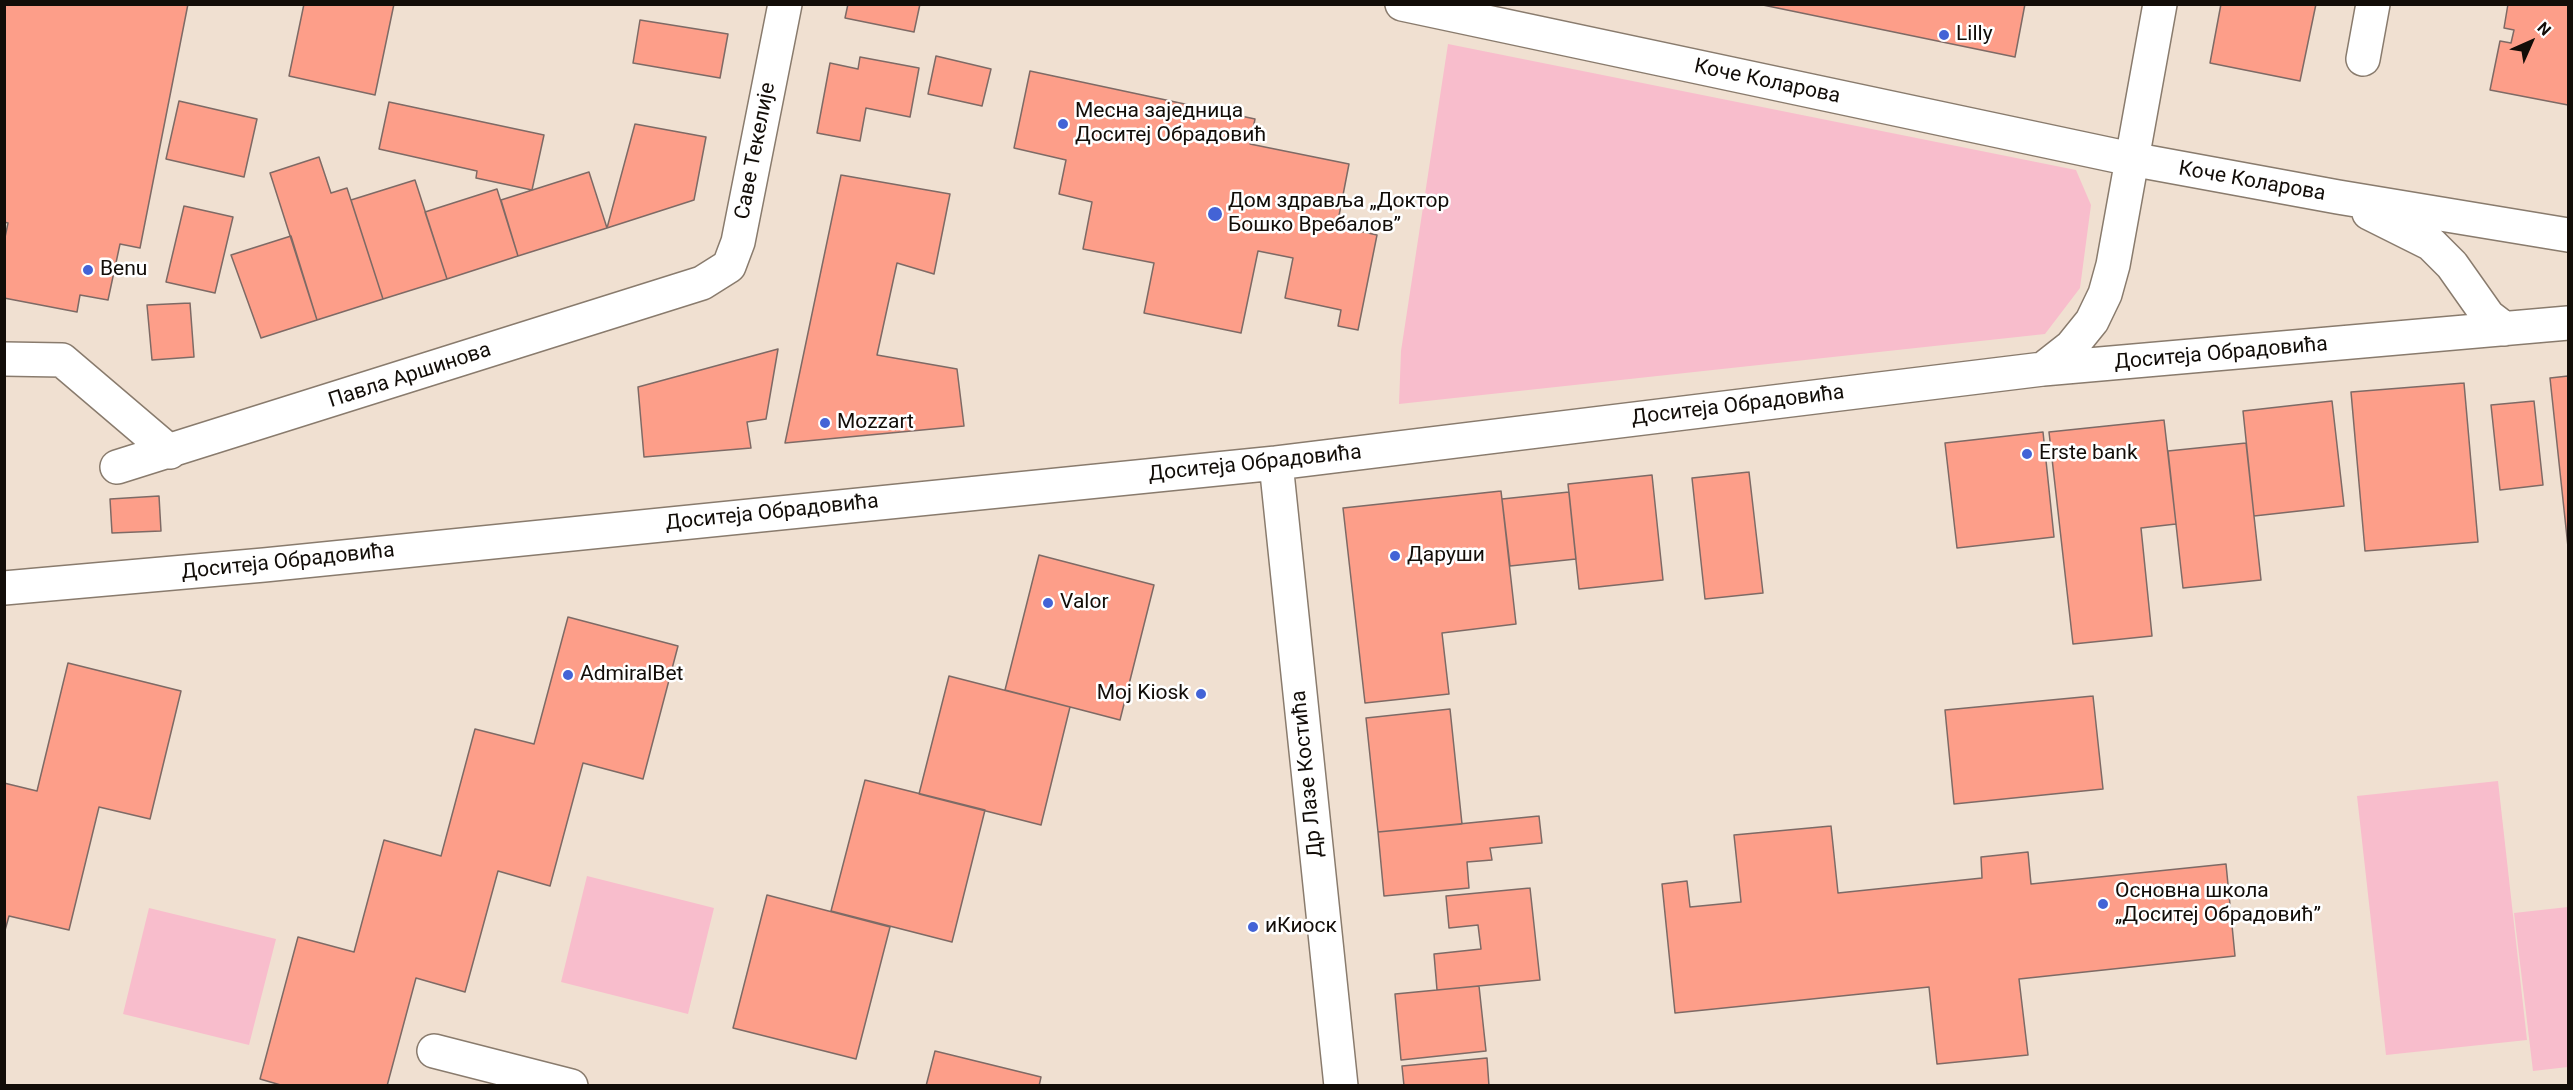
<!DOCTYPE html>
<meta charset="utf-8">
<style>
body{margin:0}
#map{position:relative;width:2573px;height:1090px;overflow:hidden;background:#f0e0d1;font-family:Roboto,sans-serif}
canvas{display:block}
.frame{position:absolute;inset:0;border:6px solid #120d08;pointer-events:none}
.north{position:absolute;left:2501px;top:12px;width:60px;height:60px;-webkit-text-stroke:4px #fff;paint-order:stroke;rotate:45deg;font-size:16px;font-weight:700;line-height:24px;text-align:center;color:#120d08}
.north::after{content:'';display:block;margin:auto;width:21px;height:27px;background:#120d08;clip-path:polygon(50% 0,100% 100%,50% 72%,0 100%)}
</style>
<div id="map">
<canvas width="2573" height="1090"></canvas>
<div class="frame"></div>
<div class="north">N</div>
</div>
<script>
const ctx = document.querySelector('canvas').getContext('2d');
ctx.lineJoin = 'round';
function paint(path, color) {
  ctx.fillStyle = color;
  ctx.fill(path, 'evenodd');
}
function shape(rows) {
  const path = new Path2D();
  for (const r of rows) {
    path.moveTo(r[0], r[1]);
    for (let i = 2; i < r.length; i += 2) path.lineTo(r[i], r[i + 1]);
  }
  return path;
}
function strokePath(path, color, width, dash) {
  ctx.strokeStyle = color;
  ctx.lineWidth = width;
  ctx.lineCap = dash ? 'butt' : 'round';
  ctx.setLineDash(dash || []);
  ctx.stroke(path);
}
function label(font, color, halo, rows, align = 'center') {
  ctx.font = font + ' Roboto,sans-serif';
  ctx.lineWidth = 5;
  ctx.setLineDash([]);
  ctx.textBaseline = 'middle';
  ctx.strokeStyle = halo;
  ctx.fillStyle = color;
  for (const [text, x, y, turn = 0] of rows) {
    ctx.save();
    ctx.translate(x, y);
    ctx.rotate((+turn || 0) * Math.PI / 180);
    ctx.textAlign = isNaN(turn) ? turn : align;
    if (halo) ctx.strokeText(text, 0, 0);
    ctx.fillText(text, 0, 0);
    ctx.restore();
  }
}
const green = shape([
 [1448,44,2076,170,2091,205,2080,288,2045,334,1399,404,1401,351],
 [2498,781,2527,1040,2386,1055,2357,796],
 [587,876,714,908,688,1014,561,982],
 [2568,907,2568,1067,2533,1071,2514,913],
 [149,908,276,939,249,1045,123,1014]
]);
const building = shape([
 [4,4,188,4,140,248,120,244,108,300,80,295,77,312,4,298,4,242,8,223,4,222,4,4],
 [304,4,394,4,375,95,289,76,304,4],
 [848,4,920,4,914,32,845,18,848,4],
 [1758,4,2025,4,2015,57,1758,4],
 [2221,4,2316,4,2300,81,2210,63,2221,4],
 [2508,4,2568,4,2568,105,2490,90,2500,41,2511,43,2514,30,2504,28,2508,4],
 [640,20,728,34,720,78,633,63,640,20],
 [936,56,991,69,982,106,928,94,936,56],
 [860,57,919,68,910,117,866,108,860,141,817,133,830,63,858,69,860,57],
 [1030,71,1255,119,1250,144,1349,164,1337,226,1377,235,1358,330,1338,326,1341,310,1285,298,1293,258,1258,251,1241,333,1144,313,1154,263,1083,249,1092,202,1059,194,1066,160,1014,148,1030,71],
 [179,101,257,119,244,177,166,159,179,101],
 [389,102,544,135,532,190,476,178,477,171,379,149,389,102],
 [635,124,706,137,694,200,607,228,635,124],
 [319,157,331,193,347,188,383,299,317,320,270,173,319,157],
 [589,172,607,228,518,256,501,200,589,172],
 [841,175,950,194,934,274,897,263,877,355,957,369,964,426,785,443,841,175],
 [415,180,447,279,383,299,351,200,415,180],
 [497,189,518,256,447,279,425,212,497,189],
 [184,206,233,217,215,293,166,282,184,206],
 [291,236,317,320,261,338,231,255,291,236],
 [190,303,194,357,152,360,147,305,190,303],
 [778,349,766,419,747,422,751,448,644,457,638,387,778,349],
 [2568,376,2568,547,2550,378,2568,376],
 [2464,383,2478,542,2365,551,2351,392,2464,383],
 [2332,401,2344,506,2254,516,2243,411,2332,401],
 [2534,401,2543,485,2500,490,2491,405,2534,401],
 [2164,420,2176,524,2141,528,2152,636,2073,644,2049,432,2164,420],
 [2043,432,2054,537,1957,548,1945,443,2043,432],
 [2246,443,2261,580,2183,588,2168,451,2246,443],
 [1749,472,1763,593,1705,599,1692,478,1749,472],
 [1652,475,1663,580,1579,589,1568,484,1652,475],
 [1501,491,1516,624,1442,633,1449,694,1365,703,1343,508,1501,491],
 [1569,492,1576,559,1510,566,1502,499,1569,492],
 [159,496,161,531,112,533,110,499,159,496],
 [1039,555,1154,585,1120,720,1005,690,1039,555],
 [568,617,678,646,643,779,583,763,550,886,498,871,465,992,416,978,387,1086,284,1086,260,1079,298,937,354,952,384,840,441,856,475,729,534,744,568,617],
 [68,663,181,691,150,819,99,807,69,930,9,916,4,934,4,783,37,791,68,663],
 [949,676,1070,707,1041,825,919,794,949,676],
 [2093,696,2103,789,1954,804,1945,710,2093,696],
 [1450,709,1462,824,1378,832,1366,718,1450,709],
 [865,780,985,810,952,942,831,911,865,780],
 [1539,816,1542,843,1490,848,1492,860,1467,862,1469,888,1384,896,1378,832,1539,816],
 [1831,826,1838,893,1982,878,1981,857,2028,852,2031,884,2226,864,2235,956,2019,979,2028,1055,1937,1064,1929,987,1675,1013,1662,884,1687,881,1690,907,1741,902,1734,835,1831,826],
 [1530,888,1540,980,1437,990,1434,954,1481,949,1478,925,1449,928,1446,896,1530,888],
 [767,895,890,927,856,1059,733,1028,767,895],
 [1479,986,1486,1051,1401,1060,1395,994,1479,986],
 [935,1051,1041,1077,1039,1086,926,1086,935,1051],
 [1487,1058,1489,1086,1404,1086,1402,1066,1487,1058]
]);
const minor = shape([
 [1402,4,2131,159,2338,197,2568,235],
 [2363,59,2373,4],
 [2369,213,2431,244,2452,265,2488,316,2505,329],
 [4,359,62,360,170,452],
 [2043,369,2071,347,2092,321,2105,294,2113,265,2160,4],
 [1276,463,1341,1086],
 [117,467,702,283,729,266,738,242,785,4],
 [4,588,264,565,1276,463,2043,369,2568,323],
 [434,1051,571,1086]
]);
const markers = [
 [1944,35,6,"#4363d6"],
 [1063,124,6,"#4363d6"],
 [1215,214,8,"#4363d6"],
 [88,270,6,"#4363d6"],
 [825,423,6,"#4363d6"],
 [2027,454,6,"#4363d6"],
 [1395,556,6,"#4363d6"],
 [1048,603,6,"#4363d6"],
 [568,675,6,"#4363d6"],
 [1201,694,6,"#4363d6"],
 [2103,904,6,"#4363d6"],
 [1253,927,6,"#4363d6"]
];
const poiNames = [
 ["Lilly",1956,35],
 ["Месна заједница",1075,112],
 ["Доситеј Обрадовић",1075,136],
 ["Дом здравља „Доктор",1228,202],
 ["Бошко Вребалов”",1228,226],
 ["Benu",100,270],
 ["Mozzart",837,423],
 ["Erste bank",2039,454],
 ["Даруши",1407,556],
 ["Valor",1060,603],
 ["AdmiralBet",580,675],
 ["Moj Kiosk",1189,694,"right"],
 ["Основна школа",2115,892],
 ["„Доситеј Обрадовић”",2115,916],
 ["иКиоск",1265,927]
];
const streetNames = [
 ["Коче Коларова",1767,82,12],
 ["Саве Текелије",756,151,-79],
 ["Коче Коларова",2252,182,10],
 ["Доситеја Обрадовића",2221,354,-5],
 ["Павла Аршинова",410,376,-18],
 ["Доситеја Обрадовића",1738,406,-7],
 ["Доситеја Обрадовића",1255,464,-6],
 ["Доситеја Обрадовића",772,513,-6],
 ["Доситеја Обрадовића",288,562,-6],
 ["Др Лазе Костића",1308,774,-96]
];
paint(green, '#f8bdcc');
paint(building, '#fd9e89');
strokePath(building, '#7e6a65', 1.5);
strokePath(minor, '#897b6d', 36);
strokePath(minor, '#fff', 33);
for (const [x, y, r, color] of markers) {
  const dot = new Path2D();
  dot.arc(x, y, r, 0, 2 * Math.PI);
  ctx.fillStyle = color;
  ctx.fill(dot);
  strokePath(dot, '#fff', 2);
}
label('21px', '#120d08', '#fff', poiNames, 'left');
label('21px', '#120d08', '#fff', streetNames);
</script>
